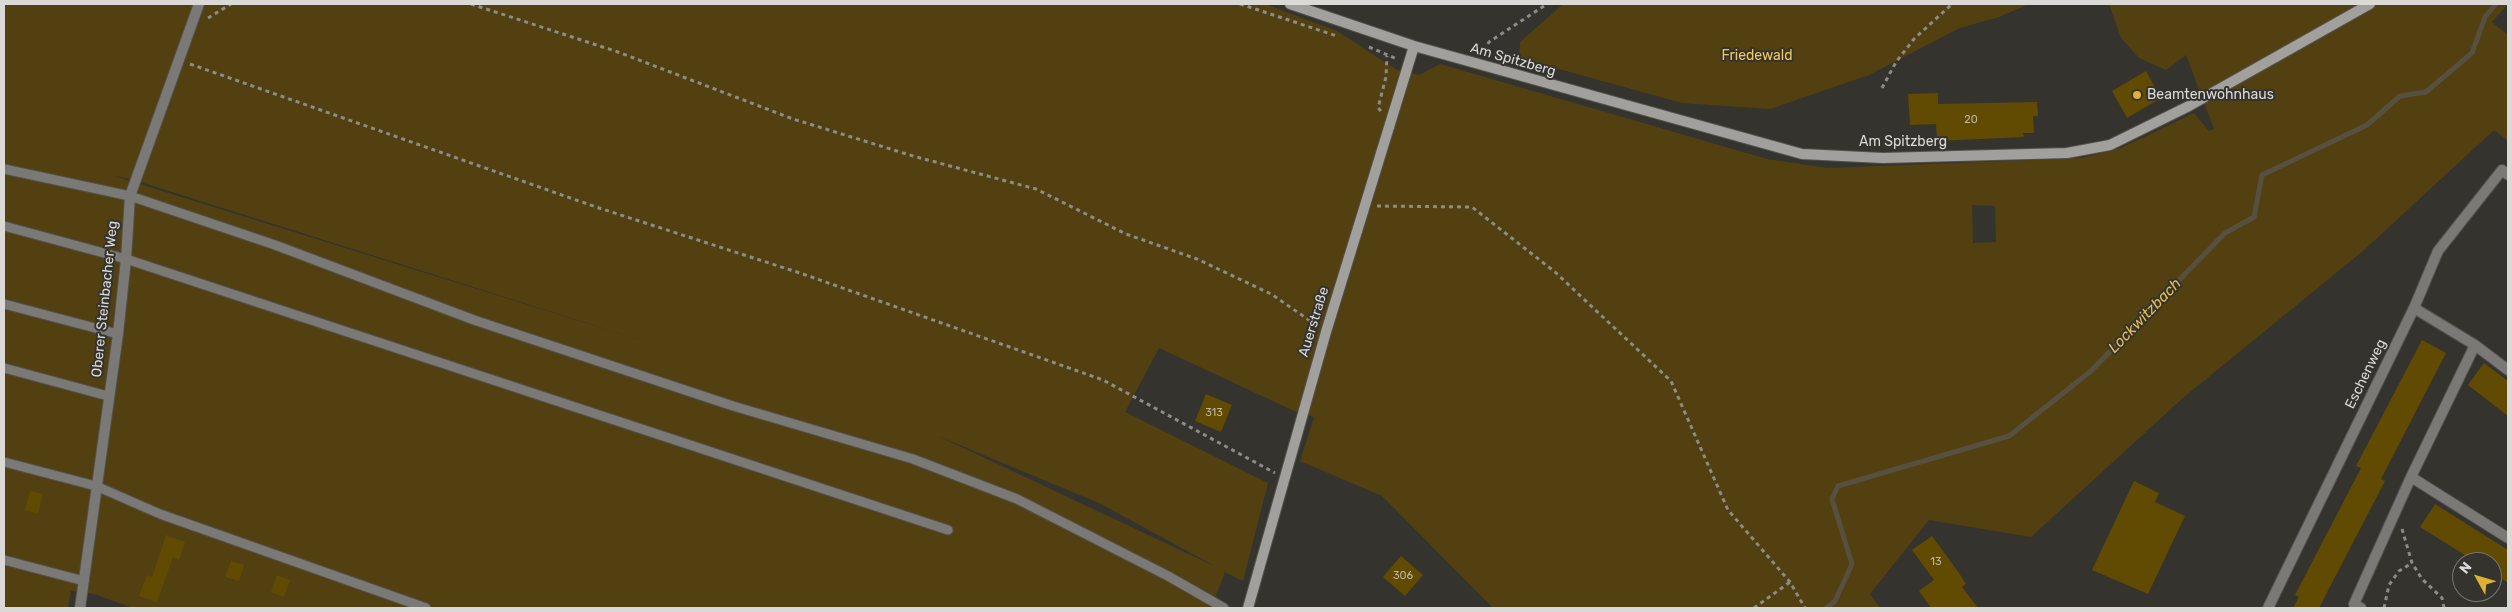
<!DOCTYPE html>
<meta charset="utf-8">
<style>
body{margin:0}
#map{position:relative;width:2512px;height:612px;overflow:hidden;background:#35332e;font-family:Rubik,sans-serif}
canvas{display:block}
.frame{position:absolute;inset:0;border:5px solid #dad9d6;pointer-events:none}
.north{position:absolute;left:2452px;top:552px;width:50px;height:50px;box-sizing:border-box;background:#35332e;border:1px solid #777571;border-radius:50%;rotate:309deg;font-size:14px;font-weight:700;line-height:20px;text-align:center;color:#dad9d6}
.north::after{content:'';display:block;margin:auto;width:18px;height:22px;background:#deb133;clip-path:polygon(50% 0,100% 100%,50% 72%,0 100%)}
</style>
<div id="map">
<canvas width="2512" height="612"></canvas>
<div class="frame"></div>
<div class="north">N</div>
</div>
<script>
const ctx = document.querySelector('canvas').getContext('2d');
ctx.lineJoin = 'round';
function paint(path, color) {
  ctx.fillStyle = color;
  ctx.fill(path, 'evenodd');
}
function shape(rows) {
  const path = new Path2D();
  for (const r of rows) {
    path.moveTo(r[0], r[1]);
    for (let i = 2; i < r.length; i += 2) path.lineTo(r[i], r[i + 1]);
  }
  return path;
}
function strokePath(path, color, width, dash) {
  ctx.strokeStyle = color;
  ctx.lineWidth = width;
  ctx.lineCap = dash ? 'butt' : 'round';
  ctx.setLineDash(dash || []);
  ctx.stroke(path);
}
function label(font, color, halo, rows, align = 'center') {
  ctx.font = font + ' Rubik,sans-serif';
  ctx.lineWidth = 4;
  ctx.setLineDash([]);
  ctx.textBaseline = 'middle';
  ctx.strokeStyle = halo;
  ctx.fillStyle = color;
  for (const [text, x, y, turn = 0] of rows) {
    ctx.save();
    ctx.translate(x, y);
    ctx.rotate((+turn || 0) * Math.PI / 180);
    ctx.textAlign = isNaN(turn) ? turn : align;
    if (halo) ctx.strokeText(text, 0, 0);
    ctx.fillText(text, 0, 0);
    ctx.restore();
  }
}
const green = shape([
 [4,4,1265,4,1337,31,1397,70,1419,75,1440,64,1767,159,1828,168,2082,158,2121,148,2194,113,2209,131,2214,129,2186,55,2166,70,2139,58,2121,38,2109,4,2508,4,2492,22,2508,35,2508,141,2494,130,2363,251,2184,397,2031,537,1929,520,1870,594,1880,608,1493,608,1382,496,1300,461,1314,417,1292,410,1159,348,1125,412,1268,483,1243,581,1225,572,1211,608,133,608,94,594,71,591,68,608,4,608],
 [111,175,134,180,660,346],
 [1972,205,1995,206,1996,242,1973,243],
 [938,436,1099,503,1213,565,1212,565],
 [1563,4,2029,4,1999,17,1960,28,1869,75,1770,109,1682,103,1519,58,1520,42]
]);
const stream = shape([
 [1827,608,1835,601,1852,564,1832,499,1838,486,2009,436,2091,371,2225,233,2254,217,2262,175,2367,125,2400,96,2426,92,2472,53,2485,17,2496,4]
]);
const building = shape([
 [2146,71,2161,98,2127,118,2112,91],
 [1938,93,1938,104,2037,102,2038,116,2033,116,2034,133,2023,133,2024,137,1937,141,1936,124,1910,125,1908,94],
 [2422,340,2446,353,2381,479,2385,481,2319,608,2293,608,2299,597,2295,595,2361,468,2356,466],
 [2484,363,2508,381,2508,416,2468,385],
 [1206,394,1232,405,1221,432,1195,421],
 [2134,481,2159,493,2155,502,2185,516,2148,594,2092,570],
 [30,491,43,494,38,514,25,510],
 [2435,504,2508,550,2508,583,2492,572,2492,562,2476,562,2420,527],
 [166,535,185,542,179,560,173,557,157,602,139,596,147,575,152,577],
 [1932,536,1959,573,1966,584,1962,587,1978,608,1931,608,1919,591,1934,580,1912,550],
 [1401,556,1423,575,1405,596,1383,577],
 [231,561,244,565,239,581,225,577],
 [277,575,290,580,284,597,271,592]
]);
const path = shape([
 [471,4,618,52,793,119,913,156,1036,189,1126,234,1197,259,1271,294,1315,324],
 [1240,4,1337,36],
 [208,18,231,4],
 [1369,47,1397,59],
 [1484,51,1489,42,1547,4],
 [190,64,596,207,803,274,1103,380,1275,473],
 [1882,88,1896,62,1914,39,1952,4],
 [1381,111,1378,108,1386,77,1387,56],
 [1377,206,1472,207,1555,272,1671,381,1728,510,1790,582,1805,608],
 [2402,529,2412,563,2422,579,2442,598,2444,608],
 [1754,608,1790,582],
 [2384,608,2389,585,2399,571,2412,563]
]);
const lane = shape([
 [4,169,130,196,275,245,474,320,733,406,913,459,1017,499,1168,576,1224,608],
 [4,226,126,259,948,530],
 [4,304,118,334],
 [4,368,108,396],
 [4,462,96,486,160,514,426,608],
 [4,560,84,581]
]);
const street = shape([
 [2414,308,2475,345,2508,370],
 [2411,477,2508,538],
 [80,608,118,334,126,259,130,196,199,4],
 [2268,608,2414,308,2438,251,2502,170,2508,175],
 [2361,608,2354,604,2411,477,2475,345]
]);
const secondary = shape([
 [1290,4,1414,46,1802,154,1883,158,2067,153,2110,145,2189,106,2370,4],
 [1248,608,1326,332,1414,46]
]);
const markers = [
 [2137,95,5,"#deb133"]
];
const numberNames = [
 ["20",1971,120],
 ["313",1214,413],
 ["13",1936,562],
 ["306",1403,576]
];
const parkNames = [
 ["Friedewald",1757,56]
];
const streetNames = [
 ["Am Spitzberg",1513,60,16],
 ["Am Spitzberg",1903,142],
 ["Oberer Steinbacher Weg",105,299,-84],
 ["Auerstraße",1314,322,-73],
 ["Eschenweg",2366,374,-64]
];
const poiNames = [
 ["Beamtenwohnhaus",2147,95]
];
const waterNames = [
 ["Lockwitzbach",2145,316,-46]
];
paint(green, '#524011');
strokePath(stream, '#575040', 5);
paint(building, '#614a01');
strokePath(lane, '#53514c', 11);
strokePath(street, '#53514c', 12);
strokePath(secondary, '#53514c', 12);
strokePath(path, '#8d8b88', 3, [4, 4]);
strokePath(lane, '#7a7976', 9);
strokePath(street, '#7a7976', 10);
strokePath(secondary, '#a1a09c', 10);
for (const [x, y, r, color] of markers) {
  const dot = new Path2D();
  dot.arc(x, y, r, 0, 2 * Math.PI);
  ctx.fillStyle = color;
  ctx.fill(dot);
  strokePath(dot, '#35332e', 2);
}
label('11px', '#bcb5a1', null, numberNames);
label('14px', '#f3c859', '#35332e', parkNames);
label('14px', '#dad9d6', '#35332e', streetNames);
label('14px', '#dad9d6', '#35332e', poiNames, 'left');
label('italic 15px', '#e7bd4d', '#35332e', waterNames);
</script>
